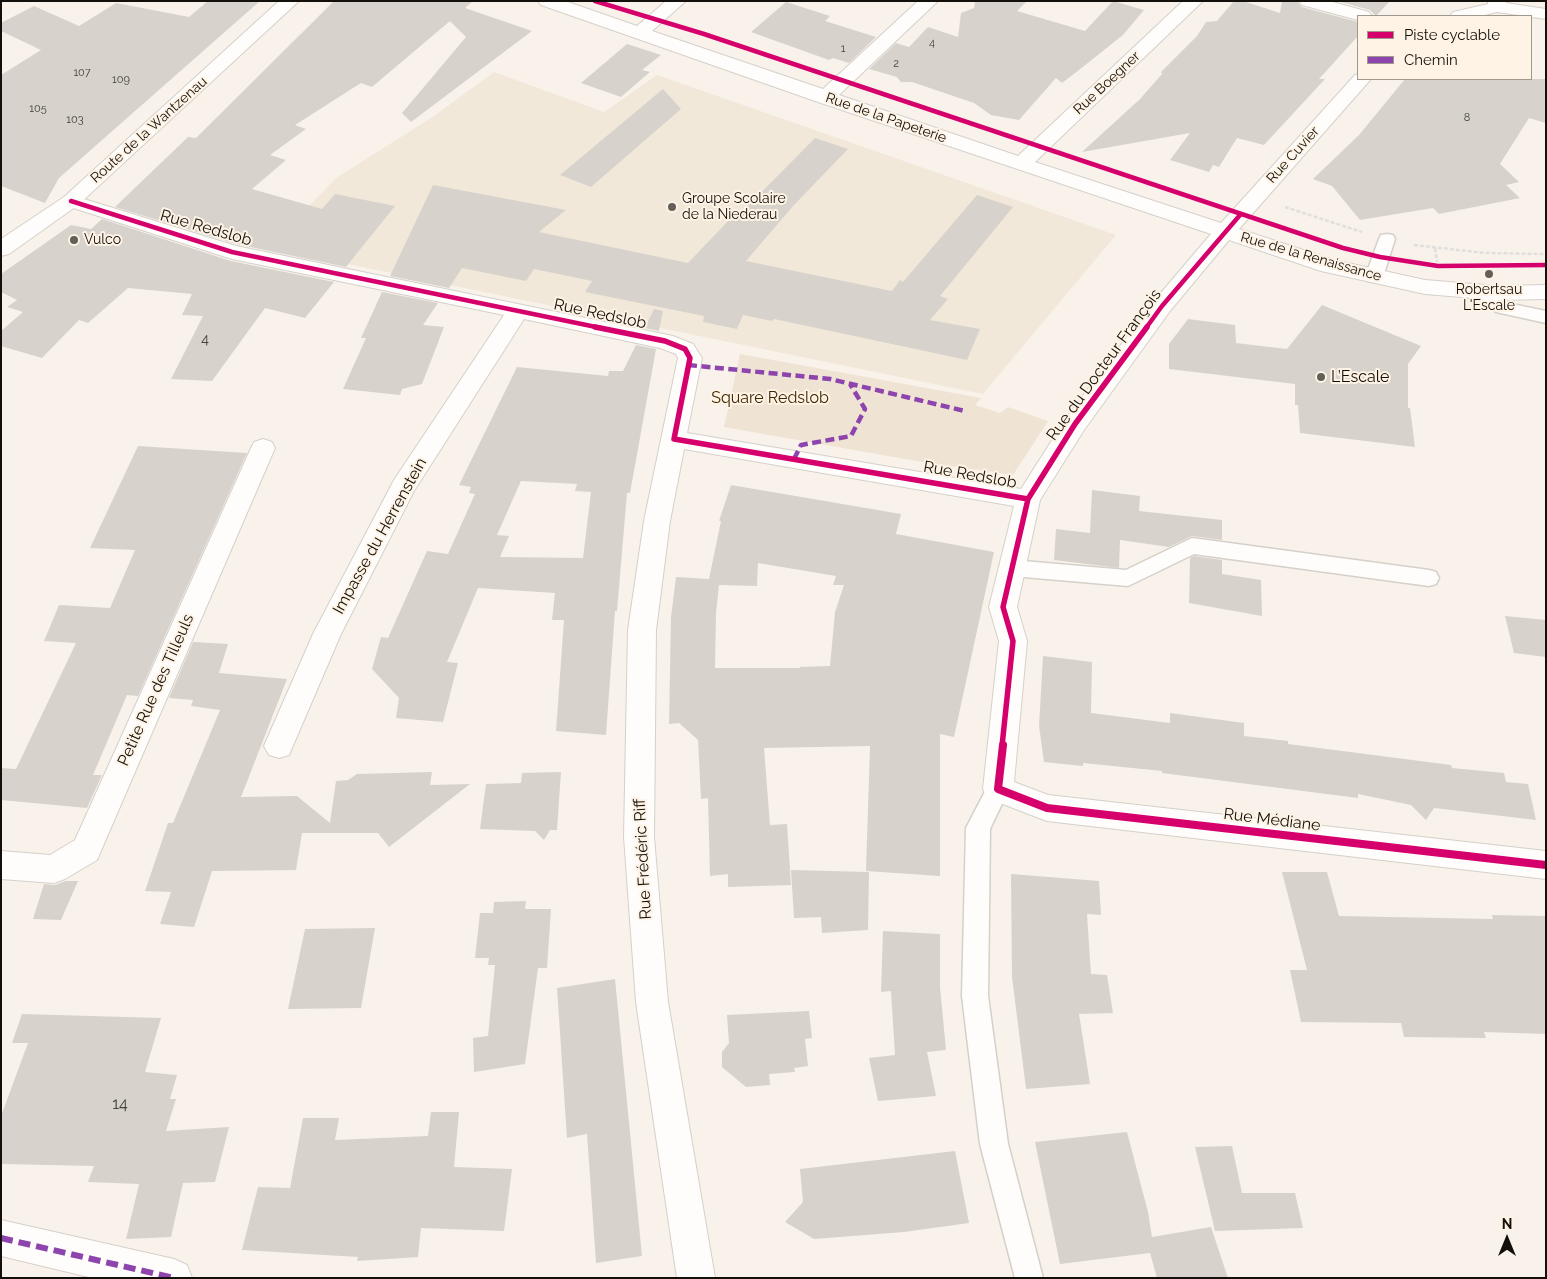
<!DOCTYPE html>
<meta charset="utf-8">
<style>
body{margin:0}
#map{position:relative;width:1547px;height:1279px;overflow:hidden;background:#f8f2ea;font-family:Raleway,sans-serif}
canvas{display:block}
.frame{position:absolute;inset:0;border:2px solid #13100b;pointer-events:none}
.legend{position:absolute;left:1357px;top:15px;width:175px;height:65px;box-sizing:border-box;background:#fef3e4;border:1px solid #a0988d;margin:0;padding:6px 9px;list-style:none;font-size:15px;color:#13100b}
.legend li{display:flex;align-items:center;gap:10px;height:25px}
.legend b{width:25px;border:1px solid #a0988d}
.north{position:absolute;left:1482px;top:1214px;width:50px;height:50px;-webkit-text-stroke:4px #fef3e4;paint-order:stroke;rotate:0deg;font-size:14px;font-weight:700;line-height:20px;text-align:center;color:#13100b}
.north::after{content:'';display:block;margin:auto;width:18px;height:22px;background:#13100b;clip-path:polygon(50% 0,100% 100%,50% 72%,0 100%)}
</style>
<div id="map">
<canvas width="1547" height="1279"></canvas>
<div class="frame"></div>
<ul class="legend">
<li><b style="height:6px;background:#d6006c"></b>Piste cyclable</li>
<li><b style="height:6px;background:#8e44ad"></b>Chemin</li>
</ul>
<div class="north">N</div>
</div>
<script>
const ctx = document.querySelector('canvas').getContext('2d');
ctx.lineJoin = 'round';
function paint(path, color) {
  ctx.fillStyle = color;
  ctx.fill(path, 'evenodd');
}
function shape(rows) {
  const path = new Path2D();
  for (const r of rows) {
    path.moveTo(r[0], r[1]);
    for (let i = 2; i < r.length; i += 2) path.lineTo(r[i], r[i + 1]);
  }
  return path;
}
function strokePath(path, color, width, dash) {
  ctx.strokeStyle = color;
  ctx.lineWidth = width;
  ctx.lineCap = dash ? 'butt' : 'round';
  ctx.setLineDash(dash || []);
  ctx.stroke(path);
}
function label(font, color, halo, rows, align = 'center') {
  ctx.font = font + ' Raleway,sans-serif';
  ctx.lineWidth = 4;
  ctx.setLineDash([]);
  ctx.textBaseline = 'middle';
  ctx.strokeStyle = halo;
  ctx.fillStyle = color;
  for (const [text, x, y, turn = 0] of rows) {
    ctx.save();
    ctx.translate(x, y);
    ctx.rotate((+turn || 0) * Math.PI / 180);
    ctx.textAlign = isNaN(turn) ? turn : align;
    if (halo) ctx.strokeText(text, 0, 0);
    ctx.fillText(text, 0, 0);
    ctx.restore();
  }
}
const built = shape([
 [494,72,604,112,657,75,1116,235,983,394,269,248,336,178,434,116]
]);
const green = shape([
 [740,354,981,398,975,405,1000,413,1008,407,1048,421,1013,475,916,461,724,427]
]);
const building = shape([
 [208,1,260,1,59,178,45,203,1,186,1,75,41,50,1,31,1,23,34,6,79,26,116,3,189,17],
 [334,1,473,1,465,8,532,31,411,122,402,113,466,37,450,21,372,87,361,83,295,125,306,129,270,155,286,160,252,189,322,209,335,194,395,206,346,267,236,244,115,207,188,137,196,138],
 [975,1,1027,1,1017,11,1085,31,1113,1,1144,10,1123,35,1079,70,1062,83,1056,78,1019,120,991,115,974,103,912,82,901,82,897,77,869,69,896,43,909,47,928,27,958,37,961,13,974,8],
 [1234,1,1243,1,1280,13,1282,1,1297,1,1302,7,1358,22,1358,36,1319,79,1325,79,1264,145,1237,138,1219,167,1213,165,1209,172,1170,160,1190,133,1082,152,1140,99,1162,74,1161,72,1197,36,1206,22,1217,21],
 [1337,1,1390,1,1376,16,1370,10],
 [786,2,830,16,825,21,876,37,849,63,833,58,829,60,751,32],
 [627,44,661,55,642,70,650,72,621,97,581,83],
 [1405,79,1546,79,1546,123,1529,118,1500,164,1519,182,1506,185,1520,198,1439,214,1433,208,1360,220,1332,186,1313,179,1359,135],
 [663,89,681,109,591,187,560,175],
 [815,138,848,149,793,206,746,261,892,291,900,280,903,282,977,195,1013,207,940,296,948,299,930,320,980,329,967,360,774,319,772,321,743,315,737,329,703,322,704,316,585,292,592,281,534,269,526,281,462,268,449,288,390,276,433,185,566,210,539,232,688,263,732,217,736,218],
 [102,219,231,261,334,282,305,318,265,308,212,381,171,379,203,316,182,315,192,294,128,288,88,323,79,320,42,358,1,346,1,331,23,312,7,307,17,300,1,292,1,274,71,225,91,229],
 [382,292,438,303,423,325,444,327,422,384,402,389,400,395,343,389,366,338,361,338],
 [1322,305,1421,346,1408,364,1408,408,1410,408,1415,447,1300,433,1298,405,1295,405,1295,384,1169,369,1169,344,1188,319,1235,325,1236,343,1287,349],
 [654,309,663,311,659,331,645,328],
 [636,345,656,349,630,493,627,493,617,611,615,611,606,735,556,731,564,620,552,620,555,593,478,588,447,662,458,663,443,722,396,718,399,698,372,669,381,637,388,638,427,551,448,554,475,494,469,493,471,487,459,485,517,367,608,376,609,371,623,371],
 [521,481,577,484,575,491,591,492,583,558,500,557,509,536,497,535],
 [138,446,247,453,138,696,127,695,93,775,102,775,87,808,1,800,1,768,16,769,76,643,44,641,59,605,110,608,135,550,90,548],
 [731,485,901,514,896,534,994,552,954,737,940,734,940,876,866,871,870,746,764,748,770,825,787,824,791,885,728,887,728,874,710,876,708,798,701,799,698,740,679,723,669,724,671,617,676,577,709,579,721,521,719,521],
 [758,563,836,576,833,585,844,585,835,612,830,666,800,667,800,668,715,668,716,613,719,585,757,586],
 [1092,490,1140,496,1139,511,1222,520,1222,540,1192,536,1169,547,1120,540,1119,568,1054,560,1056,529,1090,533],
 [1194,556,1222,560,1222,574,1261,580,1262,616,1189,603,1190,558],
 [1505,616,1546,620,1546,657,1514,653],
 [193,642,228,644,219,673,287,679,241,797,297,796,330,823,336,781,348,780,357,774,432,772,430,785,470,784,389,847,378,833,302,833,296,870,212,871,194,927,160,924,171,892,145,891,168,823,173,823,220,710,191,706,193,700,169,698],
 [1043,656,1092,662,1091,713,1170,723,1170,713,1244,723,1244,736,1288,741,1288,744,1451,765,1452,768,1504,773,1506,782,1528,784,1536,820,1434,808,1426,820,1411,805,1358,794,1358,798,1162,773,1162,771,1083,763,1083,766,1044,762,1039,726],
 [561,772,557,830,550,830,544,840,535,831,480,829,486,784,521,783,522,773],
 [791,870,869,872,868,930,822,933,821,917,794,918],
 [1282,872,1327,872,1339,916,1493,919,1492,915,1546,916,1546,1034,1484,1032,1486,1038,1404,1037,1401,1023,1301,1022,1290,970,1307,970],
 [1011,874,1099,881,1101,915,1087,914,1091,974,1107,975,1113,1013,1079,1014,1090,1084,1026,1089,1012,977],
 [66,881,78,881,61,920,33,919,44,884,55,885],
 [526,901,525,909,551,909,547,968,538,968,525,1064,474,1072,473,1038,488,1036,495,965,488,965,489,958,475,958,480,913,493,913,494,902],
 [375,928,361,1008,288,1009,305,929],
 [883,931,940,934,940,987,946,1050,927,1052,936,1096,878,1101,869,1058,895,1055,891,991,881,992],
 [615,979,642,1256,596,1263,587,1134,567,1138,557,988],
 [809,1011,812,1038,805,1039,808,1066,794,1068,795,1072,769,1074,770,1085,746,1087,722,1067,722,1052,729,1043,727,1015],
 [22,1014,161,1018,145,1072,177,1075,170,1099,176,1099,166,1131,229,1127,215,1182,183,1183,171,1237,126,1239,139,1184,88,1182,94,1166,1,1164,1,1116,28,1043,12,1043],
 [431,1112,459,1112,454,1167,512,1169,504,1231,421,1228,418,1257,357,1261,358,1257,242,1250,258,1187,290,1188,303,1118,339,1118,335,1140,428,1136],
 [1127,1132,1148,1212,1152,1237,1211,1227,1228,1278,1157,1278,1150,1253,1060,1264,1035,1142],
 [1232,1146,1242,1193,1295,1193,1303,1228,1215,1231,1195,1147],
 [955,1151,969,1223,904,1232,814,1239,785,1222,803,1202,800,1169]
]);
const path = shape([
 [1285,207,1362,232],
 [1414,245,1485,253,1546,254],
 [1435,248,1437,262]
]);
const service = shape([
 [1387,234,1393,235,1395,239,1383,277,1380,281,1374,282,1368,281,1365,277,1379,239,1381,235,1387,234],
 [1470,285,1507,303,1546,311,1546,323,1496,312,1464,295,1461,291,1464,287,1470,285],
 [1192,538,1429,570,1436,572,1439,578,1436,584,1429,586,1194,554,1128,586,1012,576,1005,574,1002,568,1005,562,1012,560,1126,570,1192,538],
 [998,779,1006,782,1009,789,990,829,988,996,1008,1144,1043,1278,1015,1278,980,1144,962,996,966,828,990,782,998,779]
]);
const minor = shape([
 [538,1,565,1,637,26,666,1,686,1,652,31,823,89,918,1,938,1,839,95,1018,156,1183,1,1203,1,1035,162,1221,223,1355,75,1358,74,1358,79,1371,79,1239,229,1334,260,1425,280,1498,286,1546,285,1546,299,1498,300,1425,294,1321,271,1229,240,1170,311,1084,430,1040,500,1017,607,1027,641,1014,782,1048,795,1546,851,1546,879,1047,821,987,798,983,789,999,641,989,607,1014,506,684,449,670,521,656,630,654,837,668,1002,715,1278,677,1278,636,1002,624,837,628,630,644,521,678,358,676,354,660,348,524,319,414,491,341,634,289,755,279,758,269,755,264,746,313,634,394,480,504,315,232,259,64,205,61,201,64,197,71,195,236,246,673,336,693,344,702,358,687,433,1021,489,1066,418,1154,301,1211,234,818,102,541,5,538,1],
 [1299,1,1329,1,1369,12,1372,16,1358,16,1358,20,1302,5,1299,1],
 [1488,1,1506,1,1506,3,1546,9,1546,19,1497,12,1481,16,1450,16,1453,12,1488,4,1488,1],
 [263,439,272,442,275,448,97,860,65,879,54,883,1,879,1,851,50,855,75,840,251,448,254,442,263,439],
 [1,1220,174,1259,187,1265,192,1278,93,1278,1,1256,1,1220]
]);
const secondary = shape([
 [279,1,299,1,78,205,9,254,1,256,1,239,64,197,279,1]
]);
const quietFar1 = shape([
 [688,365,830,379,965,411],
 [794,459,801,445,851,436,865,409,850,384]
]);
const quiet = shape([
 [1,1238,174,1278]
]);
const cyclewayFar2 = shape([
 [595,1,704,34,1343,248,1380,257,1438,266,1546,265],
 [71,201,232,252,601,328],
 [1146,328,1162,306,1240,215]
]);
const cyclewayFar1 = shape([
 [595,327,665,341,685,349,690,358,674,439,1028,499],
 [1002,746,1013,641,1003,607,1028,499,1075,424,1147,327]
]);
const cycleway = shape([
 [1003,745,998,789,1047,808,1546,865]
]);
const markers = [
 [672,207,5,"#635f59"],
 [74,240,5,"#635f59"],
 [1489,274,5,"#635f59"],
 [1321,377,5,"#635f59"]
];
const farNumbernames = [
 ["4",932,43],
 ["1",843,49],
 ["2",896,64],
 ["107",82,73],
 ["109",121,80],
 ["105",38,109],
 ["8",1467,118],
 ["103",75,120]
];
const farStreetnames = [
 ["Rue Boegner",1107,83,-43],
 ["Rue de la Papeterie",886,118,19],
 ["Route de la Wantzenau",149,130,-42],
 ["Rue Cuvier",1293,155,-48],
 ["Rue de la Renaissance",1311,257,16]
];
const farPoinames = [
 ["Groupe Scolaire",682,199],
 ["de la Niederau",682,215],
 ["Vulco",84,240],
 ["Robertsau",1489,290,"center"],
 ["L'Escale",1489,306,"center"]
];
const numberNames = [
 ["4",205,340]
];
const streetNames = [
 ["Rue Redslob",206,228,16],
 ["Rue Redslob",600,314,12],
 ["Rue du Docteur François",1104,365,-54],
 ["Rue Redslob",970,475,10],
 ["Impasse du Herrenstein",380,536,-61],
 ["Petite Rue des Tilleuls",156,690,-66],
 ["Rue Médiane",1272,820,7],
 ["Rue Frédéric Riff",643,859,-93]
];
const poiNames = [
 ["L’Escale",1331,377]
];
const parkNames = [
 ["Square Redslob",770,398]
];
const nearNumbernames = [
 ["14",120,1104]
];
paint(built, '#f2e8d9');
paint(green, '#efe4d4');
paint(building, '#d7d3cc');
strokePath(service, '#d5d0c9', 3);
strokePath(minor, '#d5d0c9', 2);
strokePath(secondary, '#d5d0c9', 2);
strokePath(path, '#e1dfdd', 2.5, [4, 2]);
paint(service, '#fefdfc');
paint(minor, '#fefdfc');
paint(secondary, '#fefdfc');
strokePath(quietFar1, '#8e44ad', 4.5, [9, 4.5]);
strokePath(quiet, '#8e44ad', 6, [12, 6]);
strokePath(cyclewayFar2, '#d6006c', 4.5);
strokePath(cyclewayFar1, '#d6006c', 5.5);
strokePath(cycleway, '#d6006c', 8);
for (const [x, y, r, color] of markers) {
  const dot = new Path2D();
  dot.arc(x, y, r, 0, 2 * Math.PI);
  ctx.fillStyle = color;
  ctx.fill(dot);
  strokePath(dot, '#fef3e4', 2);
}
label('11px', '#44413b', null, farNumbernames);
label('14px', '#13100b', '#fef3e4', farStreetnames);
label('14px', '#13100b', '#fef3e4', farPoinames, 'left');
label('14px', '#44413b', null, numberNames);
label('16px', '#13100b', '#fef3e4', streetNames);
label('16px', '#13100b', '#fef3e4', poiNames, 'left');
label('16px', '#3d2703', '#fef3e4', parkNames);
label('16px', '#44413b', null, nearNumbernames);
</script>
